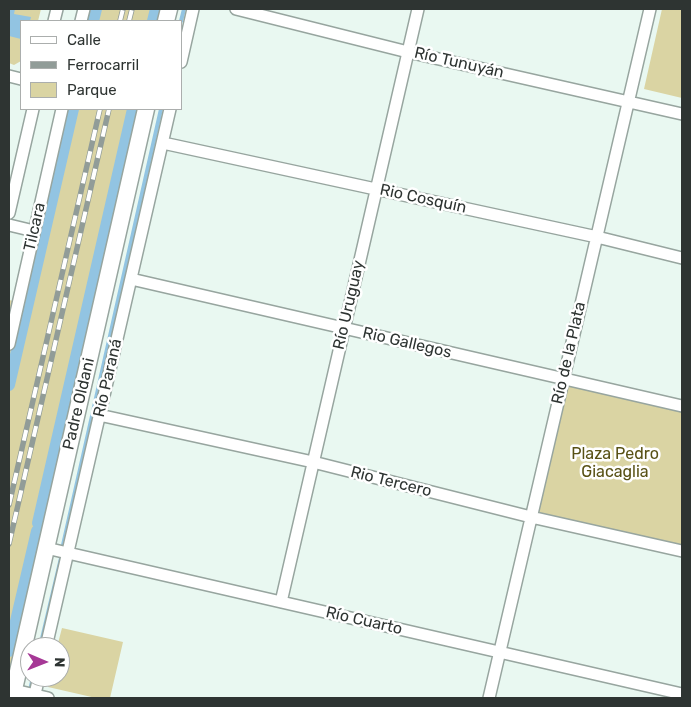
<!DOCTYPE html>
<meta charset="utf-8">
<style>
body{margin:0}
#map{position:relative;width:691px;height:707px;overflow:hidden;background:#e9f8f1;font-family:Rubik,sans-serif}
canvas{display:block}
.frame{position:absolute;inset:0;border:10px solid #2e3432;pointer-events:none}
.legend{position:absolute;left:20px;top:20px;width:162px;height:90px;box-sizing:border-box;background:#fff;border:1px solid #abaead;margin:0;padding:6px 9px;list-style:none;font-size:15px;color:#2e3432}
.legend li{display:flex;align-items:center;gap:10px;height:25px}
.legend b{width:25px;border:1px solid #abaead}
.north{position:absolute;left:20px;top:637px;width:50px;height:50px;box-sizing:border-box;background:#fff;border:1px solid #abaead;border-radius:50%;rotate:91deg;font-size:14px;font-weight:700;line-height:20px;text-align:center;color:#2e3432}
.north::after{content:'';display:block;margin:auto;width:18px;height:22px;background:#a63896;clip-path:polygon(50% 0,100% 100%,50% 72%,0 100%)}
</style>
<div id="map">
<canvas width="691" height="707"></canvas>
<div class="frame"></div>
<ul class="legend">
<li><b style="height:6px;background:#fff"></b>Calle</li>
<li><b style="height:6px;background:#919c98"></b>Ferrocarril</li>
<li><b style="height:14px;background:#dad4a3"></b>Parque</li>
</ul>
<div class="north">N</div>
</div>
<script>
const ctx = document.querySelector('canvas').getContext('2d');
ctx.lineJoin = 'round';
function paint(path, color) {
  ctx.fillStyle = color;
  ctx.fill(path, 'evenodd');
}
function shape(rows) {
  const path = new Path2D();
  for (const r of rows) {
    path.moveTo(r[0], r[1]);
    for (let i = 2; i < r.length; i += 2) path.lineTo(r[i], r[i + 1]);
  }
  return path;
}
function strokePath(path, color, width, dash) {
  ctx.strokeStyle = color;
  ctx.lineWidth = width;
  ctx.lineCap = dash ? 'butt' : 'round';
  ctx.setLineDash(dash || []);
  ctx.stroke(path);
}
function label(font, color, halo, rows, align = 'center') {
  ctx.font = font + ' Rubik,sans-serif';
  ctx.lineWidth = 5;
  ctx.setLineDash([]);
  ctx.textBaseline = 'middle';
  ctx.strokeStyle = halo;
  ctx.fillStyle = color;
  for (const [text, x, y, turn = 0] of rows) {
    ctx.save();
    ctx.translate(x, y);
    ctx.rotate((+turn || 0) * Math.PI / 180);
    ctx.textAlign = isNaN(turn) ? turn : align;
    if (halo) ctx.strokeText(text, 0, 0);
    ctx.fillText(text, 0, 0);
    ctx.restore();
  }
}
const green = shape([
 [9,9,41,9,38,21,21,21,21,61,14,65,9,63],
 [84,9,169,9,166,21,81,21],
 [662,9,682,9,682,98,644,89],
 [62,109,146,109,9,698,9,300,18,302],
 [568,385,682,411,682,548,541,515,537,510,564,388],
 [62,628,123,642,110,698,96,698,48,687,50,677,60,677,60,647,57,647]
]);
const water = shape([
 [9,9,15,9,14,14,31,17,30,21,21,21,21,39,9,36]
]);
const stream = shape([
 [181,21,184,9],
 [63,545,161,109],
 [40,647,61,558],
 [31,686,33,677]
]);
const canal = shape([
 [93,21,96,9],
 [153,21,156,9],
 [9,385,73,109],
 [38,523,133,109],
 [9,651,37,531]
]);
const street = shape([
 [236,9,408,52,682,114],
 [54,21,57,9],
 [81,21,84,9],
 [181,62,193,9],
 [9,76,21,79],
 [163,143,597,237,682,258],
 [9,213,33,109],
 [9,225,34,231],
 [131,279,682,406],
 [9,344,62,109],
 [99,415,313,462,531,517,682,551],
 [46,548,682,694],
 [281,602,418,9],
 [46,647,170,109],
 [14,690,48,698],
 [34,698,39,677],
 [489,698,650,9]
]);
const secondary = shape([
 [166,21,169,9],
 [12,698,146,109]
]);
const rail = shape([
 [120,21,123,9],
 [129,21,132,9],
 [9,505,100,109],
 [9,544,109,109]
]);
const streetNames = [
 ["Río Tunuyán",459,63,13],
 ["Rio Cosquín",423,199,12],
 ["Tilcara",35,227,-77],
 ["Río Uruguay",349,305,-77],
 ["Rio Gallegos",407,343,13],
 ["Río de la Plata",569,353,-77],
 ["Río Paraná",108,378,-77],
 ["Padre Oldani",79,404,-77],
 ["Rio Tercero",391,482,14],
 ["Río Cuarto",364,621,13]
];
const parkNames = [
 ["Plaza Pedro",615,454],
 ["Giacaglia",615,472]
];
paint(green, '#dad4a3');
paint(water, '#92c4e2');
strokePath(stream, '#92c4e2', 4);
strokePath(canal, '#92c4e2', 12);
strokePath(street, '#97a59f', 14);
strokePath(secondary, '#97a59f', 19);
strokePath(street, '#fff', 11);
strokePath(secondary, '#fff', 16);
strokePath(rail, '#919c98', 5.5);
strokePath(rail, '#fff', 4, [11]);
label('16px', '#2e3432', '#fff', streetNames);
label('16px', '#585115', '#fff', parkNames);
</script>
